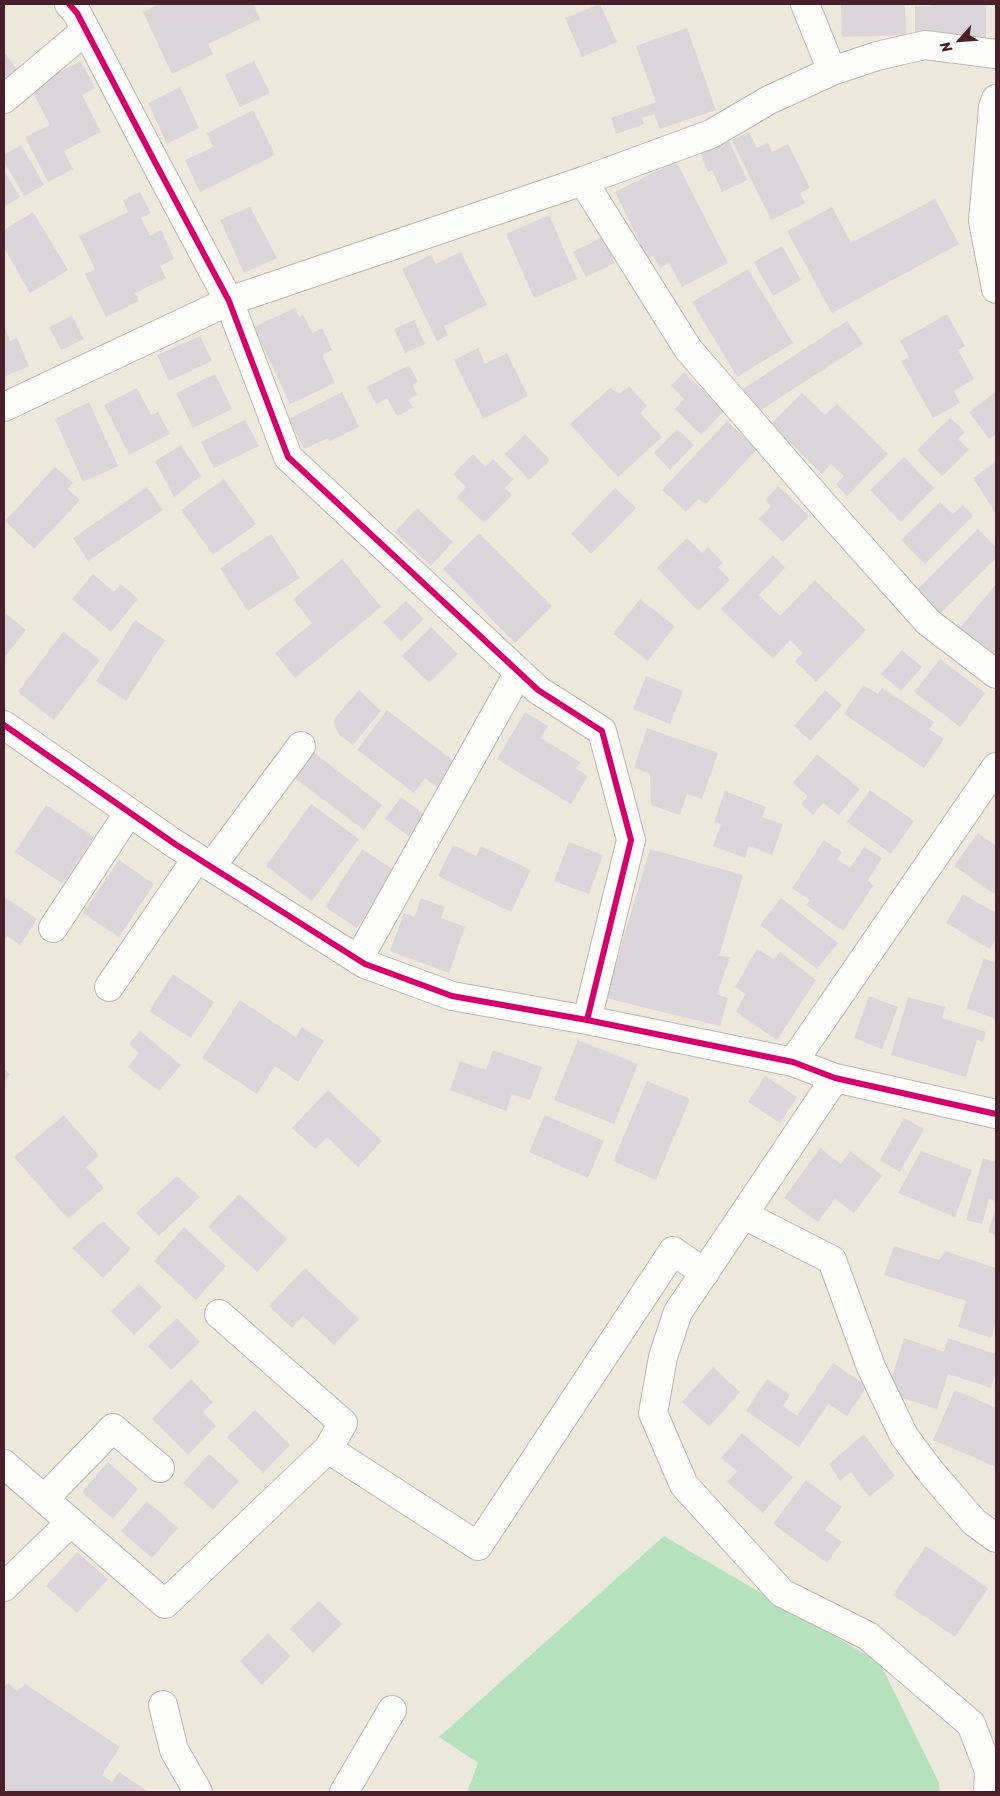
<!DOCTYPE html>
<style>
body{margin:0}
#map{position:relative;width:1000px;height:1796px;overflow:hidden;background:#ede8dc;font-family:Sriracha,sans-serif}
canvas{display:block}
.frame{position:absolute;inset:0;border:5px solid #4a1f2b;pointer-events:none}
.north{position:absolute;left:935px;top:15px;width:50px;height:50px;-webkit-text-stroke:4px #fdfcf7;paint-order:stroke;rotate:244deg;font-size:14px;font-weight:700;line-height:20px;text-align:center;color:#4a1f2b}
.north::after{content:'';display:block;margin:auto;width:18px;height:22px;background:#4a1f2b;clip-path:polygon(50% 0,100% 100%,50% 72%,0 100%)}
</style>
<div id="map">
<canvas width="1000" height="1796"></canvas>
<div class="frame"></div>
<div class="north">N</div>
</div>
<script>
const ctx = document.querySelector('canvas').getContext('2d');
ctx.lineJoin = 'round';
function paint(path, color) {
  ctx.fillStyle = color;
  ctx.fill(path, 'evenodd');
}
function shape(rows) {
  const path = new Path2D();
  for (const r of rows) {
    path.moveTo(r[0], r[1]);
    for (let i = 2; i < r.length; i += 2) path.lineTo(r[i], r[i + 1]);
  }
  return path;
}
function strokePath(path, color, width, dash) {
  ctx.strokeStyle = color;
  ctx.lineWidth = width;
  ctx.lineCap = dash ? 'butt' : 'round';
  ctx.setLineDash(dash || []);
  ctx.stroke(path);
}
const green = shape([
 [664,1536,880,1663,939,1783,940,1792,467,1792,478,1763,439,1737]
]);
const building = shape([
 [159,4,253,4,260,19,208,44,213,54,172,74,143,12],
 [600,4,617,42,582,57,565,18],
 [841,4,905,4,906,35,842,37],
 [931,4,986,4,986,38,915,37,915,6,931,6],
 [687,28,716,110,660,129,654,114,642,118,644,124,616,134,611,118,656,102,636,46],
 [4,52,18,71,4,81],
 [81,61,95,88,82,95,101,132,64,151,73,169,48,182,25,137,50,125,30,87],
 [254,61,270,93,240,107,225,75],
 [180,87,199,128,167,144,148,103],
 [253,110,275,155,200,192,185,160,213,147,207,133],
 [749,132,757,148,768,143,772,152,788,144,810,188,800,193,805,203,771,220,732,140],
 [728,139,747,180,722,192,712,170,708,172,700,152],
 [21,145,44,185,24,196,4,161,4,155],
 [676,161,728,263,682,287,669,263,660,268,653,256,648,259,615,192],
 [4,170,20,197,4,207],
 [140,192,151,213,141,218,150,236,161,230,174,259,160,266,166,278,135,293,139,301,106,317,85,274,95,269,79,236,128,212,123,200],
 [935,199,959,244,832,313,787,231,832,207,851,243],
 [250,207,277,258,244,273,220,220],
 [33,212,68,270,30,293,4,248,4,230],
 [549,215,577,279,534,298,506,234],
 [603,237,615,263,586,277,573,252],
 [782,246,801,280,773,296,754,262],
 [461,252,487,305,444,326,448,335,437,341,402,269,431,255,436,264],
 [748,269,793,343,737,377,692,302],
 [295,308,299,317,303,315,312,333,322,328,332,350,322,355,335,383,290,404,254,327],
 [947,314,965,346,958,350,974,379,954,391,960,403,933,418,901,361,909,357,900,341],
 [72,316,84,339,61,350,49,327],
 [414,320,425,344,405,353,394,329],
 [847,321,863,344,758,412,743,389],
 [4,325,10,341,17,338,29,366,4,377],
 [200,336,212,361,169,381,157,355],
 [478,348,485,364,507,353,528,396,483,419,454,360],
 [409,365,418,382,413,385,417,395,408,400,413,408,397,416,387,398,376,404,367,387],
 [684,372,724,411,701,435,675,409,684,399,671,386],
 [215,374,232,409,193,428,176,393],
 [629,386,647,406,640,413,662,437,618,477,570,424,610,388,620,394],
 [137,388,151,415,158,412,170,434,129,455,104,405],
 [342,392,359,427,330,441,328,438,304,449,289,419],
 [996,392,996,434,989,439,969,412],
 [802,393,825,415,837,404,888,454,847,496,836,484,844,476,831,464,822,474,771,424],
 [89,402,118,466,83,482,55,419],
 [950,418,965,432,958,439,969,450,942,476,917,450],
 [245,420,259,446,214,468,201,442],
 [727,421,757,449,706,504,698,499,686,512,662,490],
 [677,429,694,445,670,470,654,453],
 [525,434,550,460,529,480,505,454],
 [181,445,201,476,174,497,155,461],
 [473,454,486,467,493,459,513,479,505,488,512,495,484,523,457,497,466,487,453,474],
 [904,457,934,488,901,522,870,490],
 [996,462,996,514,973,478],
 [55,467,73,483,68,489,80,500,34,549,5,521],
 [224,479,256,524,213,555,181,510],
 [778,486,809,516,783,542,759,519,771,506,765,500],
 [147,487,163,510,88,561,73,538],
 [615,488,636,508,591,554,571,534],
 [940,502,953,514,963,505,973,516,925,564,901,540],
 [417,508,453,542,431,566,395,532],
 [978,529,996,547,996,558,939,615,915,592],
 [479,533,552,606,515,643,443,569],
 [271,534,300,578,248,611,220,568],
 [687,538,702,553,708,547,723,563,718,567,730,580,698,611,657,568],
 [773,555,785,568,759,595,780,616,815,580,866,630,816,682,795,661,803,653,790,640,773,659,721,609],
 [342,559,381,607,295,678,275,653,312,623,293,599],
 [93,574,114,592,121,584,138,599,111,632,72,599],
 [995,585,996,586,996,657,960,628],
 [640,599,675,626,648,661,613,634],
 [406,601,424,619,401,641,383,622],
 [4,612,26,630,4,658],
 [135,620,165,640,126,701,96,681],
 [431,627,458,654,429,683,402,656],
 [63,632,100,660,54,720,18,692],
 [902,650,922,667,901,691,881,674],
 [940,659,985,693,960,727,914,692],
 [646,676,683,691,670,724,633,709],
 [863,685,878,694,882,688,934,722,929,729,944,739,924,768,844,714],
 [359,690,381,711,353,745,339,735,335,726,334,719],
 [825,690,842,705,810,741,794,726],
 [387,710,456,763,437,787,425,778,414,793,357,750],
 [525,712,548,726,541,738,581,763,575,768,588,776,571,804,497,759],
 [647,728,718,753,702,799,687,794,680,815,651,805,650,774,634,768],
 [312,751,382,805,364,830,292,776],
 [817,754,860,789,839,815,823,803,813,815,801,804,808,796,793,783],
 [870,790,914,821,891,854,847,822],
 [725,791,766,807,762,817,783,824,772,855,749,846,745,858,713,846,721,824,714,822],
 [401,797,428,817,413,839,385,819],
 [311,804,359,839,312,901,266,866],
 [46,805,94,837,63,884,15,852],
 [978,833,996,846,996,891,994,894,954,866],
 [824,840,842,852,837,859,850,868,864,847,882,858,868,880,873,886,843,931,806,905,810,900,792,888],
 [569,842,603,855,589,894,554,881],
 [453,845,476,856,481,846,531,870,511,912,438,876],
 [362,849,394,870,357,928,325,907],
 [650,849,743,875,719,956,730,957,717,994,728,998,720,1026,606,998],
 [119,860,154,884,119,937,83,913],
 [963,894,996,913,996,938,990,949,946,923],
 [4,897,37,919,20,945,7,936,4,941],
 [421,898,445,907,441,918,465,927,449,973,390,951,404,913,415,917],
 [781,898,838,943,817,969,760,925],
 [757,949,774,959,780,952,816,980,777,1040,736,1012,745,994,735,987],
 [984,958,996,963,995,1019,966,1008],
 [173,974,214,1002,191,1038,149,1011],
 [869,996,898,1007,882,1049,854,1038],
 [908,997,945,1007,942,1018,986,1032,983,1042,977,1040,966,1077,891,1055],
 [240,1000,296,1037,302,1027,324,1041,298,1082,275,1066,257,1094,202,1058],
 [140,1031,181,1065,159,1091,128,1067,139,1053,129,1044],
 [578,1040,638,1064,614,1124,554,1100],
 [493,1050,542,1067,530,1100,512,1094,506,1111,450,1090,460,1061,486,1070],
 [4,1069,10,1074,4,1082],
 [765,1076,797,1097,780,1123,748,1102],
 [647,1081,690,1099,656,1180,613,1161],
 [328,1090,382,1141,358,1167,327,1137,315,1149,292,1128],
 [64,1115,99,1156,86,1167,104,1188,68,1219,14,1157],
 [545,1115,604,1141,588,1178,529,1152],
 [904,1118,924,1129,900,1172,880,1160],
 [820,1148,841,1164,850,1151,882,1175,854,1213,835,1199,818,1222,784,1198],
 [921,1151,972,1170,955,1217,898,1193],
 [983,1158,996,1162,996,1201,989,1199,982,1224,966,1220],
 [177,1176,200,1197,159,1236,136,1213],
 [239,1194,287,1239,257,1272,208,1227],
 [996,1206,996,1235,988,1233],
 [103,1221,131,1249,103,1278,72,1248],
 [184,1227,226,1266,196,1300,154,1261],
 [894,1246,939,1260,945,1251,996,1268,996,1322,991,1338,958,1327,966,1301,884,1275],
 [305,1268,359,1319,334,1345,303,1316,292,1328,269,1306],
 [139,1284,162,1307,134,1335,111,1311],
 [177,1318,200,1342,171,1370,148,1346],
 [904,1338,944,1352,948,1338,996,1354,996,1373,991,1388,948,1374,937,1409,887,1393],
 [833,1363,867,1386,847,1416,828,1404,799,1447,746,1411,767,1379,790,1395,783,1406,797,1416],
 [713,1367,740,1392,709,1427,682,1402],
 [191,1379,213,1402,203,1412,216,1426,188,1455,152,1419],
 [955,1390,996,1408,996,1467,933,1440],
 [255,1410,290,1445,263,1473,227,1437],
 [742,1433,793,1477,763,1513,727,1482,737,1471,721,1458],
 [864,1434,895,1476,869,1497,851,1472,840,1481,829,1464],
 [209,1454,239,1481,213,1510,183,1483],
 [108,1462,138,1489,113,1519,82,1492],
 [806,1480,842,1507,825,1530,842,1542,827,1563,773,1524],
 [147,1501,178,1528,152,1558,121,1531],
 [926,1546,988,1588,955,1637,893,1595],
 [77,1552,108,1579,77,1613,46,1586],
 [319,1601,342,1624,313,1653,290,1629],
 [268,1633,291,1656,262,1685,240,1661],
 [8,1683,17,1691,25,1684,120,1747,102,1775,112,1782,119,1772,149,1792,4,1792,4,1688]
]);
const minor = shape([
 [69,4,77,13,156,164,229,301,288,457,538,690,602,731,631,840,587,1020],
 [805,4,832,71],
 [4,99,86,30],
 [996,99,993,107,983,221,996,289],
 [583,181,688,349,826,508,928,622,996,674],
 [4,407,229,301,583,181,711,134,769,100,832,71,877,56,925,45,996,54],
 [4,725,175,844,365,964,452,996,587,1020,793,1062,835,1078,996,1114],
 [211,867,301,746],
 [53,928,129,812],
 [358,960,519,672],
 [109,987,197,858],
 [793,1062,996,767],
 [835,1078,678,1312,663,1357,653,1413,684,1485,782,1593,868,1636,971,1724,989,1771,988,1792],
 [744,1215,832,1260,871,1367,904,1436,930,1471,974,1522,996,1538],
 [219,1314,343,1423,328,1449],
 [4,1464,165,1604,328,1449,478,1546,673,1251,705,1273],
 [44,1499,113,1428,160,1468],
 [4,1587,71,1522],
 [163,1705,174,1750,198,1792],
 [344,1792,392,1710]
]);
const cycleway = shape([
 [69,4,77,13,156,164,229,301,288,457,538,690,602,731,631,840,587,1020],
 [4,725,175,844,365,964,452,996,587,1020,793,1062,835,1078,996,1114]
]);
paint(green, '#b5e2bc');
paint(building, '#dad5d8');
strokePath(minor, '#bdb5af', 30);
strokePath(minor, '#fcfcfa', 28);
strokePath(cycleway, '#d6006c', 6);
</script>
